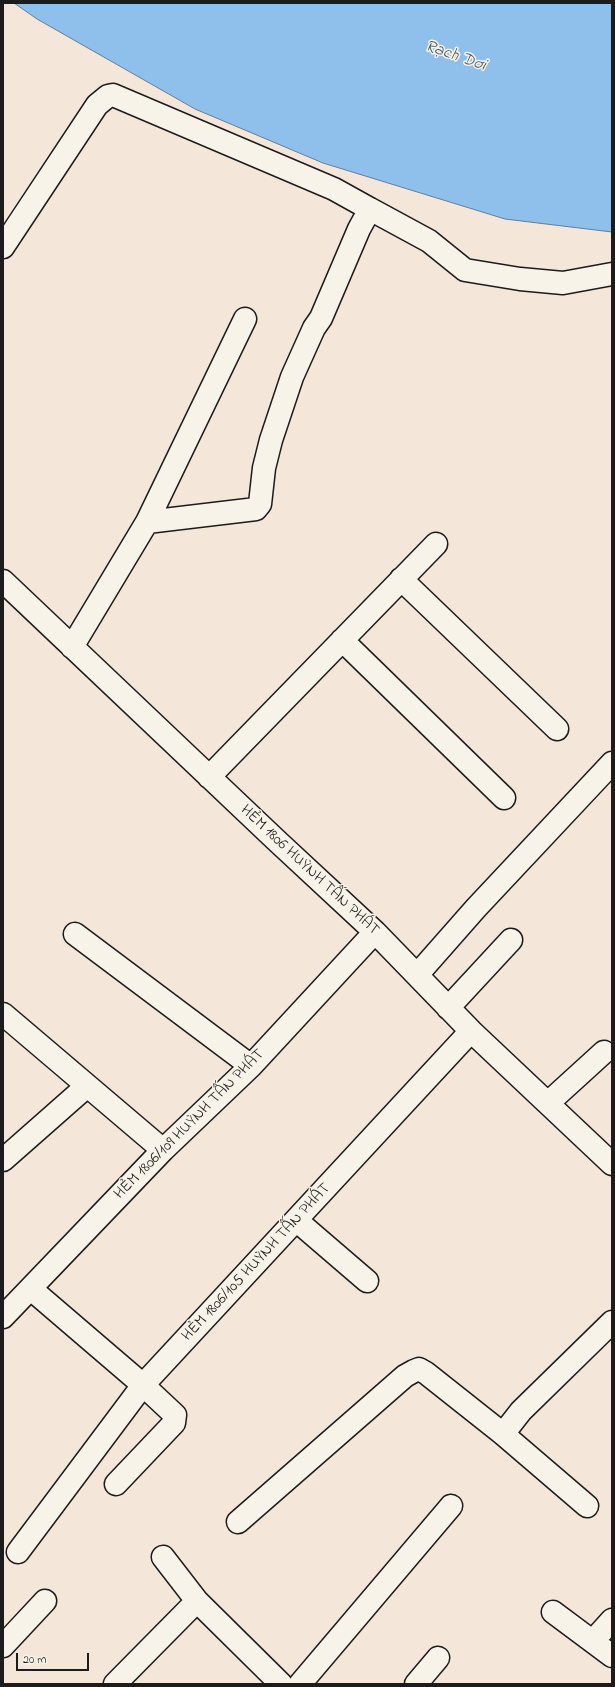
<!DOCTYPE html>
<meta charset="utf-8">
<style>
body{margin:0}
#map{position:relative;width:615px;height:1687px;overflow:hidden;background:#f4e6d9;font-family:"Indie Flower",sans-serif}
canvas{display:block}
.frame{position:absolute;inset:0;border:4px solid #1c1c1c;pointer-events:none}
.scale{position:absolute;left:16px;top:1653px;width:73px;height:18px;box-sizing:border-box;border:2px solid #1c1c1c;border-top:0;padding-left:5px;font-size:12px;line-height:14px;white-space:nowrap;color:#1c1c1c;-webkit-text-stroke:3px #f7f3e8;paint-order:stroke}
</style>
<div id="map">
<canvas width="615" height="1687"></canvas>
<div class="frame"></div>
<div class="scale">20 m</div>
</div>
<script>
const ctx = document.querySelector('canvas').getContext('2d');
ctx.lineJoin = 'round';
function paint(path, color) {
  ctx.fillStyle = color;
  ctx.fill(path, 'evenodd');
}
function shape(rows) {
  const path = new Path2D();
  for (const r of rows) {
    path.moveTo(r[0], r[1]);
    for (let i = 2; i < r.length; i += 2) path.lineTo(r[i], r[i + 1]);
  }
  return path;
}
function strokePath(path, color, width, dash) {
  ctx.strokeStyle = color;
  ctx.lineWidth = width;
  ctx.lineCap = dash ? 'butt' : 'round';
  ctx.setLineDash(dash || []);
  ctx.stroke(path);
}
function label(font, color, halo, rows, align = 'center') {
  ctx.font = font + ' "Indie Flower",sans-serif';
  ctx.lineWidth = 3;
  ctx.setLineDash([]);
  ctx.textBaseline = 'middle';
  ctx.strokeStyle = halo;
  ctx.fillStyle = color;
  for (const [text, x, y, turn = 0] of rows) {
    ctx.save();
    ctx.translate(x, y);
    ctx.rotate((+turn || 0) * Math.PI / 180);
    ctx.textAlign = isNaN(turn) ? turn : align;
    if (halo) ctx.strokeText(text, 0, 0);
    ctx.fillText(text, 0, 0);
    ctx.restore();
  }
}
const water = shape([
 [14,3,612,3,612,232,505,219,323,163,195,109,37,19,14,3]
]);
const minor = shape([
 [3,247,97,105,108,96,113,95,334,189,370,209],
 [147,522,256,509,260,504,264,468,271,440,292,377,314,328,321,318,359,229,370,209,429,241,465,270,520,279,563,283,612,274],
 [401,579,557,729],
 [3,581,276,840,375,932,471,1031,612,1164],
 [342,640,504,798],
 [72,647,147,522,245,319],
 [209,777,436,544],
 [75,934,251,1066],
 [417,975,476,908,612,763],
 [448,1008,511,940],
 [3,1014,163,1150],
 [548,1103,604,1052],
 [3,1160,87,1086],
 [296,1220,367,1281],
 [31,1289,143,1385,471,1031],
 [3,1317,163,1150,251,1066,375,932],
 [503,1434,521,1411,612,1322],
 [238,1522,405,1376,414,1371,419,1369,426,1373,503,1434,587,1506],
 [18,1552,143,1385,175,1415,174,1423,116,1484],
 [163,1557,197,1601,281,1684],
 [553,1612,612,1656],
 [593,1641,612,1620],
 [3,1646,45,1601],
 [115,1684,197,1601],
 [300,1684,451,1506],
 [416,1684,438,1658]
]);
const streetNames = [
 ["HẺM 1806 HUỲNH TẤN PHÁT",309,871,43],
 ["HẺM 1806/109 HUỲNH TẤN PHÁT",190,1125,-45],
 ["HẺM 1806/105 HUỲNH TẤN PHÁT",257,1263,-47]
];
const waterNames = [
 ["Rạch Dơi",455,57,19]
];
paint(water, '#8fc0eb');
strokePath(water, '#617e98', 1);
strokePath(minor, '#1c1c1c', 25);
strokePath(minor, '#f7f3e8', 22);
label('16px', '#1c1c1c', '#f7f3e8', streetNames);
label('italic 17px', '#445564', '#f7f3e8', waterNames);
</script>
